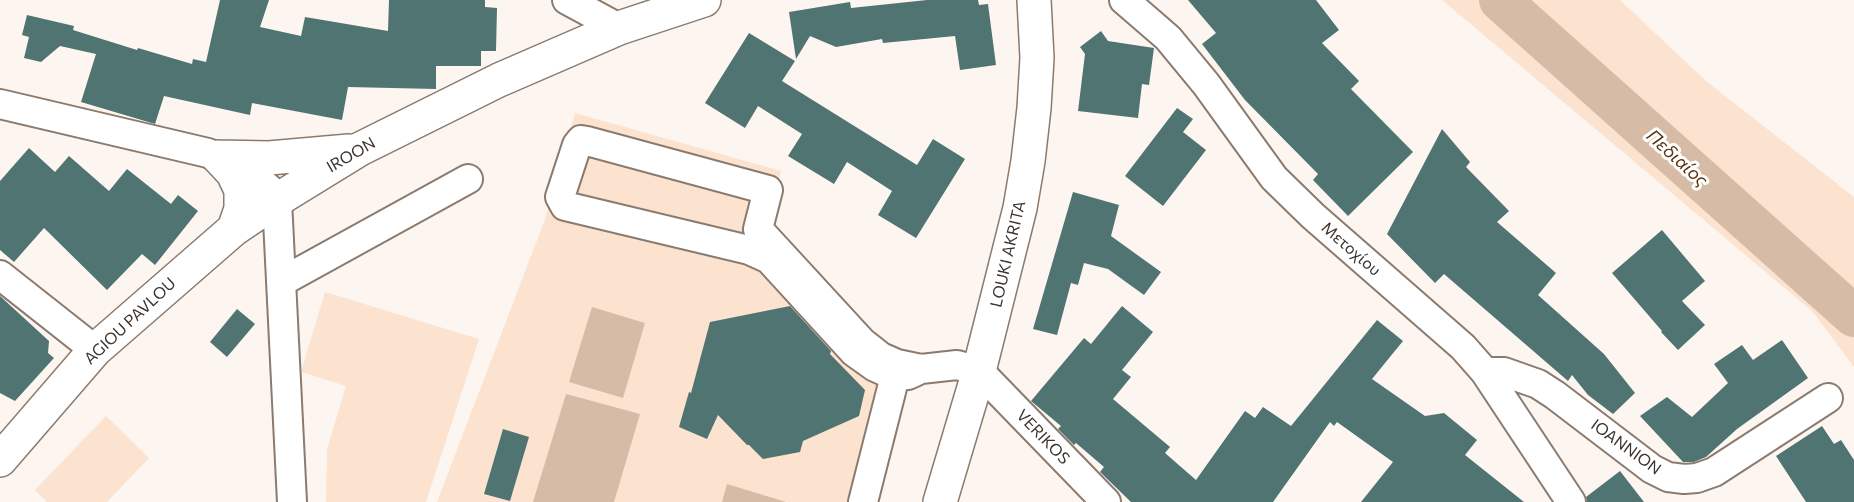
<!DOCTYPE html>
<meta charset="utf-8">
<style>
body{margin:0}
canvas{display:block;background:#fdf5f0}
</style>
<canvas width="1854" height="502"></canvas>
<script>
const ctx = document.querySelector('canvas').getContext('2d');
ctx.lineJoin = 'round';
function paint(path, color) {
  ctx.fillStyle = color;
  ctx.fill(path, 'evenodd');
}
function shape(rows) {
  const path = new Path2D();
  for (const r of rows) {
    path.moveTo(r[0], r[1]);
    for (let i = 2; i < r.length; i += 2) path.lineTo(r[i], r[i + 1]);
  }
  return path;
}
function strokePath(path, color, width, dash) {
  ctx.strokeStyle = color;
  ctx.lineWidth = width;
  ctx.lineCap = dash ? 'butt' : 'round';
  ctx.setLineDash(dash || []);
  ctx.stroke(path);
}
function label(font, color, halo, rows, align = 'center') {
  ctx.font = font + ' Commissioner,sans-serif';
  ctx.lineWidth = 6;
  ctx.setLineDash([]);
  ctx.textBaseline = 'middle';
  ctx.strokeStyle = halo;
  ctx.fillStyle = color;
  for (const [text, x, y, turn = 0] of rows) {
    ctx.save();
    ctx.translate(x, y);
    ctx.rotate((+turn || 0) * Math.PI / 180);
    ctx.textAlign = isNaN(turn) ? turn : align;
    if (halo) ctx.strokeText(text, 0, 0);
    ctx.fillText(text, 0, 0);
    ctx.restore();
  }
}
const green = shape([
 [1442,0,1620,0,1706,81,1854,197,1854,367,1812,311],
 [575,113,781,171,768,228,770,271,881,391,847,502,437,502,544,222],
 [325,292,479,339,426,502,326,502,327,449,346,386,301,372],
 [106,416,149,458,107,502,47,502,35,490]
]);
const water = shape([
 [592,307,645,323,623,398,569,382],
 [566,394,640,414,614,502,533,502],
 [727,484,786,502,722,502]
]);
const river = shape([
 [1500,0,1854,316]
]);
const building = shape([
 [220,0,269,0,260,27,301,36,305,17,388,31,389,0,485,0,485,7,497,8,496,51,481,51,481,66,436,66,436,89,348,87,342,120,252,103,250,115,164,96,155,124,81,102,96,54,60,46,41,62,24,58,29,37,22,35,27,15,74,26,73,30,137,50,138,48,192,64,193,59,206,62],
 [927,0,978,0,979,5,988,4,996,65,960,70,955,36,883,43,882,39,836,47,810,36,796,59,789,12,850,2,851,8],
 [1188,0,1316,0,1339,30,1322,43,1359,81,1351,89,1413,152,1348,216,1313,180,1318,174,1245,100,1202,44,1216,33],
 [1101,31,1108,41,1154,48,1149,85,1142,84,1138,118,1078,111,1085,54,1080,47],
 [749,33,795,61,782,81,917,165,933,139,965,159,916,238,878,215,892,191,847,162,834,184,788,156,802,134,758,106,745,128,705,103],
 [1177,108,1193,119,1183,132,1206,150,1163,206,1125,176],
 [1442,129,1470,162,1466,167,1509,211,1497,222,1556,273,1538,295,1604,354,1635,393,1613,414,1588,395,1572,375,1568,381,1444,274,1435,283,1387,234],
 [29,148,55,172,69,156,109,191,127,169,171,204,178,195,198,211,155,265,142,254,107,290,44,228,14,262,0,250,0,181],
 [1073,192,1119,205,1111,236,1161,272,1144,295,1108,269,1084,263,1078,285,1071,283,1057,335,1033,329],
 [1662,230,1705,281,1682,301,1705,325,1678,350,1661,332,1662,331,1612,273],
 [0,296,49,341,48,353,54,358,15,401,0,393],
 [790,306,831,351,830,354,865,390,859,416,803,441,800,452,763,459,749,445,747,445,718,415,707,439,679,427,689,392,691,393,710,322],
 [1122,306,1153,332,1122,370,1131,377,1113,399,1170,447,1165,453,1196,480,1245,411,1255,418,1263,407,1291,426,1377,320,1403,341,1372,379,1425,416,1444,413,1477,440,1465,455,1524,502,1361,502,1393,462,1337,422,1334,426,1330,422,1273,502,1131,502,1100,472,1104,467,1076,443,1074,445,1058,429,1061,426,1031,401,1084,338,1091,344],
 [237,309,255,324,227,357,210,342],
 [1782,340,1808,378,1737,429,1706,457,1694,462,1683,462,1640,416,1667,397,1692,417,1728,383,1714,364,1742,345,1753,360],
 [1822,426,1834,444,1841,440,1854,460,1854,502,1806,502,1776,456],
 [503,429,529,437,510,501,484,494],
 [1620,471,1644,502,1587,502,1586,497]
]);
const minor = shape([
 [567,0,619,28],
 [1124,0,1168,38,1206,84,1274,178,1313,216,1463,347,1485,372,1571,502],
 [0,104,208,153,249,172,268,188,277,200,292,502],
 [0,275,95,350],
 [281,282,468,179],
 [921,369,897,364,881,357,862,342,758,229,768,190,587,141,581,140,577,145,560,197,565,206,749,250,769,259,854,352,875,367,895,376,908,375,921,369,957,365,979,371,1106,502],
 [1485,372,1504,372,1538,384,1555,395,1652,469,1668,477,1684,479,1697,478,1714,472,1828,398],
 [863,502,895,376]
]);
const major = shape([
 [218,157,269,158,349,151],
 [218,157,233,173,241,190,241,209,234,229],
 [0,460,95,350,234,229,277,200,360,149,499,80,619,28,704,0],
 [940,502,979,371,1020,208,1028,161,1034,108,1037,58,1034,0]
]);
const streetNames = [
 ["IROON",351,155,-30],
 ["Μετοχίου",1351,249,41],
 ["LOUKI AKRITA",1008,254,-77],
 ["AGIOU PAVLOU",130,321,-43],
 ["VERIKOS",1043,437,46],
 ["IOANNION",1626,447,36]
];
const waterNames = [
 ["Πεδιαίος",1677,158,42]
];
paint(green, '#fbe3d0');
paint(water, '#d6bca7');
strokePath(river, '#d6bca7', 42);
paint(building, '#507472');
strokePath(minor, '#8b7b6e', 32);
strokePath(major, '#8b7b6e', 36);
strokePath(minor, '#fff', 28);
strokePath(major, '#fff', 33);
label('16px', '#3b342f', '#fff', streetNames);
label('italic 18px', '#593411', '#fff', waterNames);
</script>
